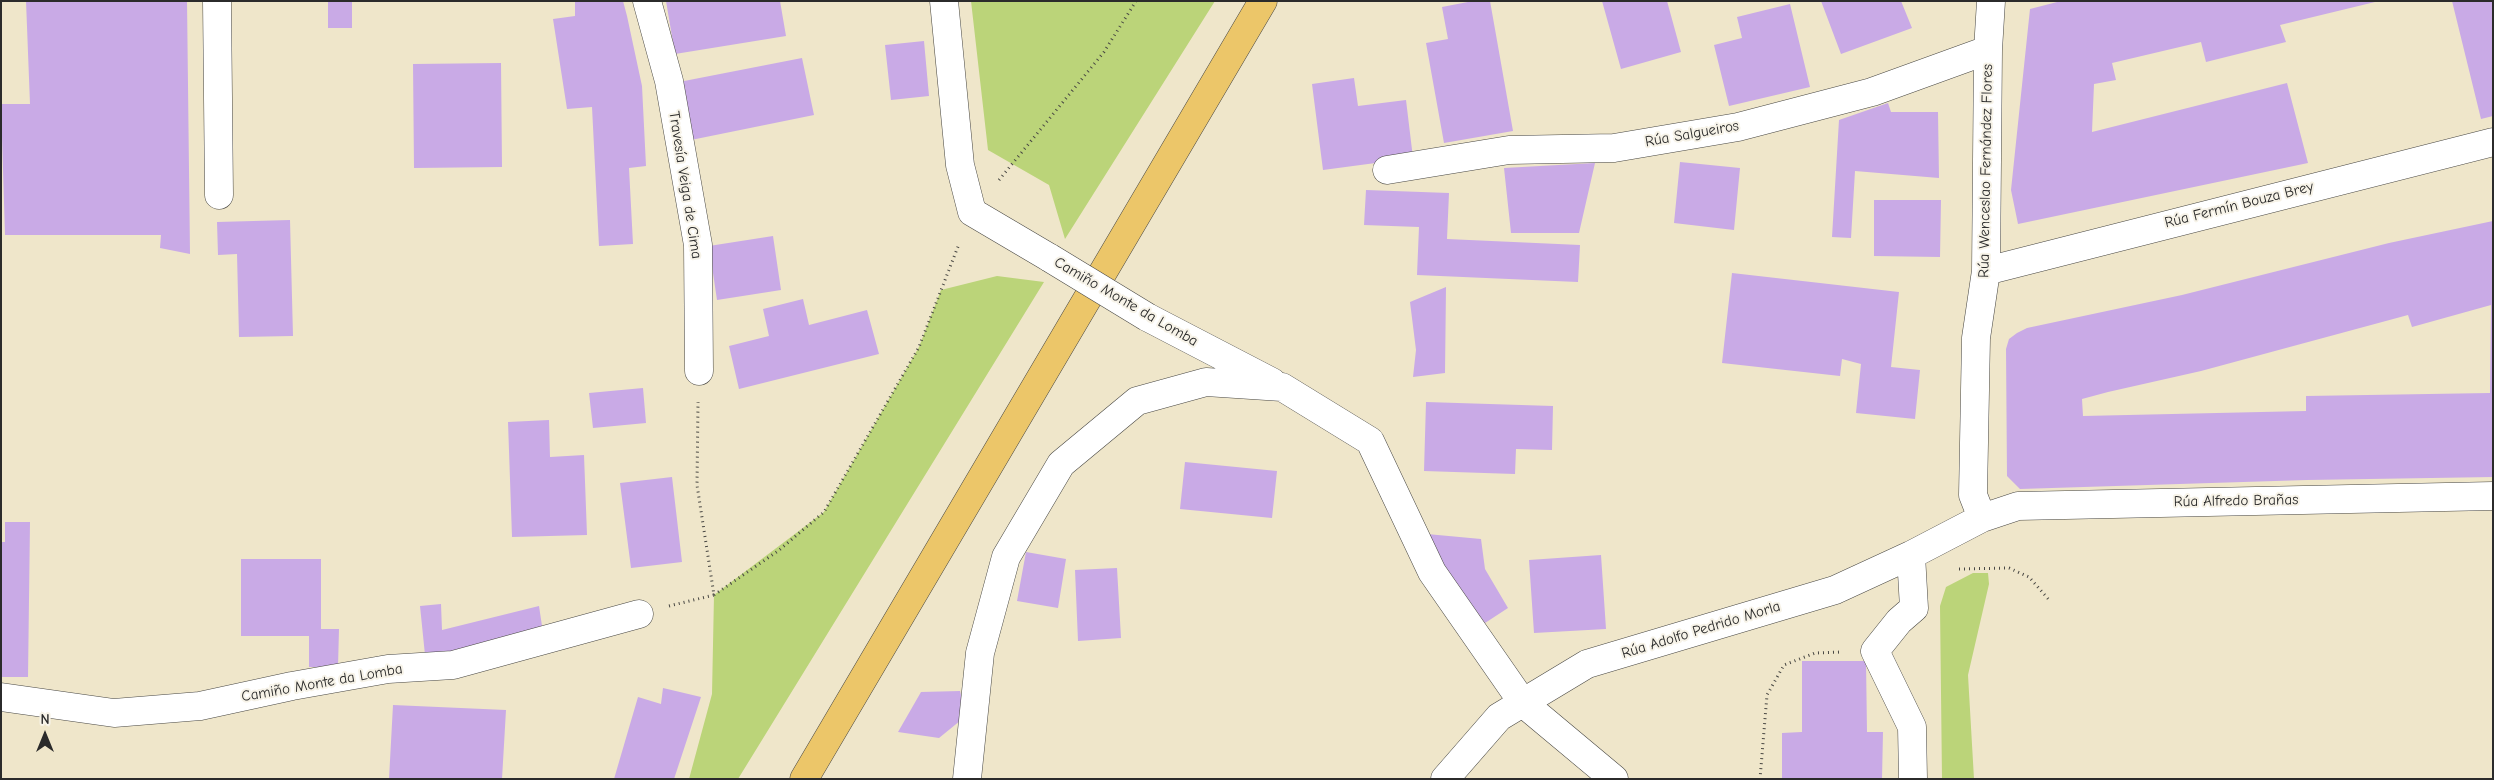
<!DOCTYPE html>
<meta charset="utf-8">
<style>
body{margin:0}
#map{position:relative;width:2494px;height:780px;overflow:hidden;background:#efe6ca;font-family:"Comic Neue",sans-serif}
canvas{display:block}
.frame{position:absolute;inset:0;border:2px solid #2b2b2b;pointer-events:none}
.north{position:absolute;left:20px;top:710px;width:50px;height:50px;-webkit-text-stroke:4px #f7f3e8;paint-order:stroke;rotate:0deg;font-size:14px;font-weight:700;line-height:20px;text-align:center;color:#2b2b2b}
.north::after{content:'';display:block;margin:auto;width:18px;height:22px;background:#2b2b2b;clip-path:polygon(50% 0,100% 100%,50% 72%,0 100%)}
</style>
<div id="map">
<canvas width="2494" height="780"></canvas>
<div class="frame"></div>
<div class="north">N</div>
</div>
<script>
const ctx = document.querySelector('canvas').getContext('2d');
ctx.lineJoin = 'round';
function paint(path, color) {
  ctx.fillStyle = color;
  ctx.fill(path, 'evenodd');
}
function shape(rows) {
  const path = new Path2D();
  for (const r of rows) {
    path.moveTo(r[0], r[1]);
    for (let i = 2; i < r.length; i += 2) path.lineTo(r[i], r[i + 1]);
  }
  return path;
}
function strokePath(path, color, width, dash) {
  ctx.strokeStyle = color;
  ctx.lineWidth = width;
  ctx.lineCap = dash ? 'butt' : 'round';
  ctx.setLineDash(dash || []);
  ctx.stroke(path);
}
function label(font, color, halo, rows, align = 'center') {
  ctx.font = font + ' "Comic Neue",sans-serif';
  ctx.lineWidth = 4;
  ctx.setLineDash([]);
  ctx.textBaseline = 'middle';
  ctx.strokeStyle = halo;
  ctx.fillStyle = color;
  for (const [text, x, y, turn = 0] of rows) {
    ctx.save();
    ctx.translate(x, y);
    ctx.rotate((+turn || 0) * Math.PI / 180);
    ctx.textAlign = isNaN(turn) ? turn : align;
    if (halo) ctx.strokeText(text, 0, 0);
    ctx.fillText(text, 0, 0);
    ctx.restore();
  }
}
const green = shape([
 [971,1,1215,1,1065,239,1049,185,988,150],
 [997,276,1044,282,738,779,689,779,712,694,714,595,824,512,919,347,941,290],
 [1973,573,1988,573,1989,584,1968,675,1974,779,1942,779,1940,606,1946,587]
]);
const building = shape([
 [26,1,187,1,190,254,160,248,161,235,5,235,1,104,30,104],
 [328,1,352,1,352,28,328,28],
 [575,1,623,1,627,16,642,86,646,166,629,168,633,244,599,246,592,107,567,109,553,19,575,16],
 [666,1,780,1,786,36,675,54],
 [1473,1,1490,1,1513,131,1444,143,1426,43,1448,39,1442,7],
 [1602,1,1667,1,1681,52,1621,69],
 [1821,1,1901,1,1912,28,1841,54],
 [2061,1,2375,1,2375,2,2280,25,2286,42,2206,62,2201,42,2112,63,2116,80,2094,84,2092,132,2287,83,2308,163,2018,224,2011,190,2030,9],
 [2452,1,2493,1,2493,116,2481,119],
 [1790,4,1810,87,1729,106,1714,45,1742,38,1737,17],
 [924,41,929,96,891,100,885,45],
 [802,58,814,115,691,140,679,82],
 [501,63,502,167,414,168,413,64],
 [1354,78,1358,106,1406,100,1413,158,1323,170,1312,84],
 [1888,103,1891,112,1938,112,1939,178,1855,171,1851,238,1832,237,1839,120],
 [1680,162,1740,168,1734,230,1674,223],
 [1595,163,1579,233,1511,233,1504,168],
 [1366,190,1449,193,1447,239,1580,245,1578,282,1417,275,1419,227,1364,225],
 [1874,200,1941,200,1940,257,1874,256],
 [290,220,293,336,239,337,237,254,218,255,217,222],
 [2493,221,2493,477,2307,480,2020,489,2007,476,2006,349,2009,339,2017,333,2027,328,2182,295,2389,243],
 [2491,305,2490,393,2306,396,2306,411,2083,416,2082,399,2108,392,2201,371,2408,315,2412,327],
 [773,236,781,290,717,300,709,246],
 [1732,273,1899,292,1891,367,1920,370,1915,419,1856,413,1861,364,1842,359,1840,376,1722,363],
 [1446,287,1445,373,1413,377,1416,350,1410,302],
 [803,299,809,325,867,310,879,354,739,389,729,346,769,336,763,309],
 [643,388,646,423,593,428,589,393],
 [1426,402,1553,406,1552,450,1516,449,1515,474,1424,471],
 [549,420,550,457,584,455,587,535,512,537,508,422],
 [1185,462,1277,471,1272,518,1180,509],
 [672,477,682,562,631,568,620,483],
 [5,522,30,522,28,677,1,677,1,542,5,542],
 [1427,534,1481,539,1485,569,1508,608,1485,623,1451,578],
 [1026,552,1066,559,1058,608,1017,601],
 [1601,555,1606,629,1534,633,1529,560],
 [241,559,321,559,321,629,339,629,338,667,309,667,309,636,241,636],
 [1117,568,1121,638,1078,641,1075,570],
 [441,604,442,630,539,606,542,626,452,655,425,655,420,606],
 [1802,661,1866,661,1867,732,1883,732,1882,779,1782,779,1782,733,1802,732],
 [663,688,701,697,674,779,614,779,638,697,661,704],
 [960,691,966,716,939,738,898,732,921,692],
 [393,705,506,710,502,779,389,779]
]);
const path = shape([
 [999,180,1104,52,1136,1],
 [1959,569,2009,568,2029,577,2050,601],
 [714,595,778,551,824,512,919,347,959,244],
 [669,606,714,595,697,485,698,402],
 [1760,779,1767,695,1784,665,1815,653,1842,652]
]);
const minor = shape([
 [217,1,219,195],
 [647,1,669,81,698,245,699,371],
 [944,1,960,165,972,212,1050,258],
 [1387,170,1509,150,1614,148,1738,127,1872,92,1988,50],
 [1986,271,2493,142],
 [1147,317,1272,382],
 [1982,518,1973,495,1976,338,1986,271,1988,50,1991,1],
 [1911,555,1914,608,1899,621,1875,651,1912,727,1913,779],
 [1,697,114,713,200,706,292,686,388,669,453,665,639,614],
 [967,779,980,653,1006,557,1061,464,1137,401,1206,382,1282,387,1370,441,1432,572,1523,703,1614,779],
 [1445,779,1499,717,1587,664,1835,590,1911,555,1982,518,2018,506,2493,496]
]);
const highway = shape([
 [804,779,1263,1]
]);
const minorBridge = shape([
 [1050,258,1147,317]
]);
const streetNames = [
 ["Rúa Salgueiros",1692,134,-10],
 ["Rúa Wenceslao Fernández Flores",1986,171,-89],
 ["Travesía Veiga de Cima",685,185,81],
 ["Rúa Fermín Bouza Brey",2239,205,-14],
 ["Camiño Monte da Lomba",1126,302,30],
 ["Rúa Alfredo Brañas",2236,501,-1],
 ["Rúa Adolfo Pedrido Morla",1701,630,-17],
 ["Camiño Monte da Lomba",322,683,-10]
];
paint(green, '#bbd479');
paint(building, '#c9aae6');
strokePath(minor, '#484743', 29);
strokePath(highway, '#484743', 29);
strokePath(path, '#484743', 3, [1, 4]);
strokePath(minor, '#fff', 28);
strokePath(highway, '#ecc669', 28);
strokePath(minorBridge, '#484743', 29, []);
strokePath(minorBridge, '#fff', 28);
label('15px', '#2b2b2b', '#f7f3e8', streetNames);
</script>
